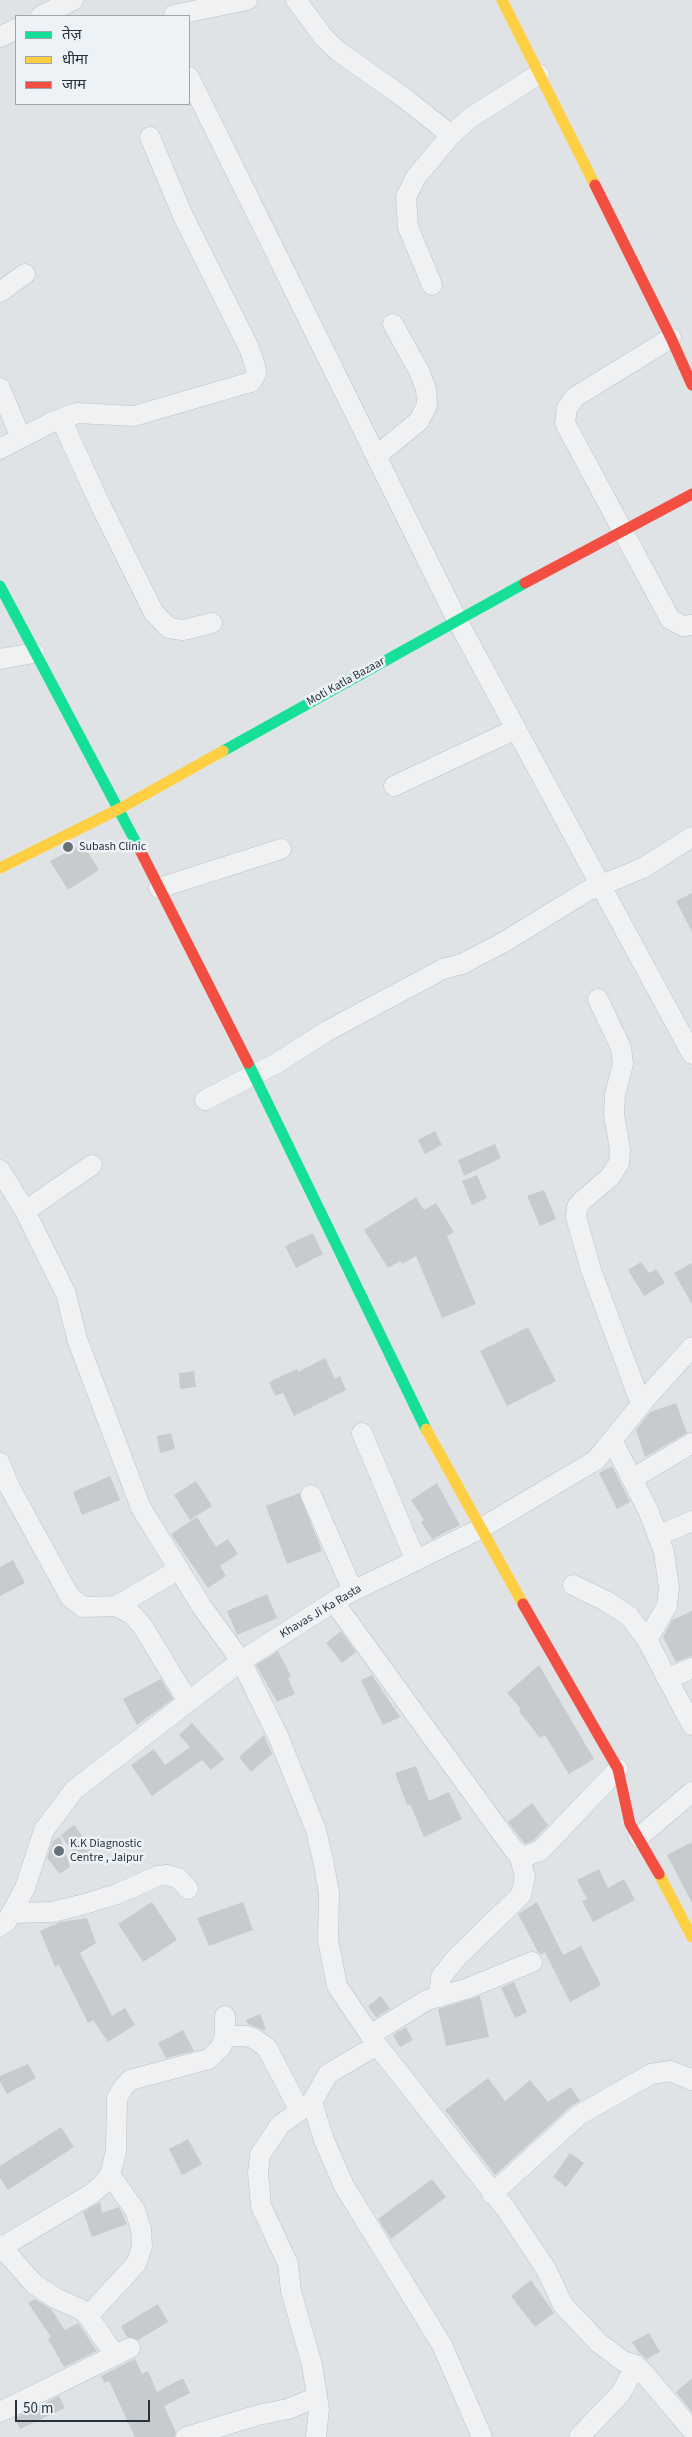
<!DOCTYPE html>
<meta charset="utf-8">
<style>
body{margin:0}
#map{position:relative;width:692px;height:2437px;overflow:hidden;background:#e0e3e6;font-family:"Source Sans 3","Noto Sans Devanagari",sans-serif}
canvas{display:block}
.legend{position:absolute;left:15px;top:15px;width:175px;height:90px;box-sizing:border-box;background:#edf2f6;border:1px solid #9da6ad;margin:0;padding:6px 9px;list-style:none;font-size:15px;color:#26333f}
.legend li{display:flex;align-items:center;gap:10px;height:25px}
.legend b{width:25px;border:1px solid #9da6ad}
.scale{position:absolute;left:15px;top:2400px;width:135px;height:22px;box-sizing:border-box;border:2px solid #26333f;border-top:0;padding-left:6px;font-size:15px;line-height:18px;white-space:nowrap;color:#26333f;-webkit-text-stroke:4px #edf2f6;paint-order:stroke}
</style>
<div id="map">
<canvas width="692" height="2437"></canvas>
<ul class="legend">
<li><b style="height:6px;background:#16e098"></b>तेज़</li>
<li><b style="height:6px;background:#ffcf43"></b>धीमा</li>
<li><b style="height:6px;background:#f24e42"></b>जाम</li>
</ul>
<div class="scale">50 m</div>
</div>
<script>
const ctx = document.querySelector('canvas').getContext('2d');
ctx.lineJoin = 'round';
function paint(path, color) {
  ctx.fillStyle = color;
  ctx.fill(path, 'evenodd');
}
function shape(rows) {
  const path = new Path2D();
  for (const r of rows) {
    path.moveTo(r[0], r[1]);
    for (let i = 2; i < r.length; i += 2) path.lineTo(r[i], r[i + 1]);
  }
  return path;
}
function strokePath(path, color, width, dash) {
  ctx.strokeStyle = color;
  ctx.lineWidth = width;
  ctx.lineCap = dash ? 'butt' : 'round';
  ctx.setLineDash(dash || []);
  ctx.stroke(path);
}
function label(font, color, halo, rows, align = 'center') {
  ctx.font = font + ' "Source Sans 3",sans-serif';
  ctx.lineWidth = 5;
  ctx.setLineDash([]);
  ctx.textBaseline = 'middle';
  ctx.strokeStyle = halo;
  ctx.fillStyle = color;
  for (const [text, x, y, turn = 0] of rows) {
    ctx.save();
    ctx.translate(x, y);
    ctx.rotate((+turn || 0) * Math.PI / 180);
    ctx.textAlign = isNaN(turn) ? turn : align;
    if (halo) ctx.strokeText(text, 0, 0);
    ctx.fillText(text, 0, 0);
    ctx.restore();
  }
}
const building = shape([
 [83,844,99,870,68,890,50,861],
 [692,893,692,932,676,901],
 [435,1131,442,1145,425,1154,418,1140],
 [495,1144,501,1158,464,1176,458,1160],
 [477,1175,487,1198,472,1205,462,1181],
 [544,1190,556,1219,540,1226,527,1196],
 [416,1197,424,1210,436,1203,454,1232,447,1236,476,1304,442,1318,416,1256,402,1264,400,1261,388,1268,364,1230],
 [313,1233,323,1254,296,1268,285,1246],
 [641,1262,649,1273,656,1269,665,1283,644,1296,628,1270],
 [692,1263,692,1304,674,1273],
 [528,1327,556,1381,507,1406,480,1351],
 [325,1358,335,1379,340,1376,346,1390,294,1416,283,1393,275,1396,269,1382,297,1369,298,1372],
 [194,1371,196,1387,180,1389,179,1373],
 [676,1403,687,1433,645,1457,636,1430,650,1412],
 [171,1433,175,1449,160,1453,157,1436],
 [612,1466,630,1502,617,1509,599,1473],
 [110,1476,120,1500,82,1515,73,1492],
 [196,1481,212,1506,190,1520,174,1495],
 [437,1483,460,1525,432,1539,421,1522,424,1520,411,1500],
 [299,1493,322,1551,287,1564,266,1506],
 [197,1517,216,1547,228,1539,238,1554,220,1566,226,1576,208,1588,171,1534],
 [13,1560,25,1583,0,1596,0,1567],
 [267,1594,277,1618,237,1635,227,1611],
 [692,1611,692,1656,676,1662,663,1637,672,1620],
 [341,1631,356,1652,342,1663,326,1643],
 [278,1651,291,1676,288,1678,295,1694,277,1702,256,1665],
 [539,1665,594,1759,569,1774,545,1735,540,1738,519,1711,521,1709,507,1693],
 [372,1675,400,1717,383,1725,361,1680],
 [161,1679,173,1699,137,1725,123,1699],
 [192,1723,224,1759,211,1770,202,1760,152,1796,131,1765,154,1749,165,1765,190,1747,179,1735],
 [264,1735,272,1754,251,1772,239,1757],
 [416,1766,429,1801,449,1792,462,1819,424,1837,410,1804,407,1805,395,1773],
 [532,1803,548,1825,533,1841,525,1844,508,1822],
 [74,1825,92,1850,78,1861,61,1835],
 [60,1836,70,1867,60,1874,47,1858,53,1841],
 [692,1842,692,1903,667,1855],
 [599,1869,608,1888,624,1879,635,1900,593,1922,582,1901,587,1899,577,1880],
 [152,1902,177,1940,143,1962,118,1924],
 [243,1902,253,1930,209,1946,197,1918],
 [537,1902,563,1955,581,1946,601,1985,570,2002,545,1952,541,1954,538,1952,518,1914],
 [87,1918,96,1943,80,1953,112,2016,125,2008,135,2025,108,2042,93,2020,88,2023,59,1965,55,1967,40,1931,60,1922],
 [514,1982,527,2012,515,2018,501,1988],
 [381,1996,390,2009,376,2017,368,2006],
 [480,1996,489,2037,446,2046,438,2009],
 [260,2014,266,2029,263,2030,248,2024,246,2020],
 [406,2027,413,2040,400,2047,393,2035],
 [183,2030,194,2051,166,2058,158,2043],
 [28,2064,36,2078,7,2094,0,2081,0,2076],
 [488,2078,505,2101,530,2080,548,2102,571,2087,580,2101,571,2106,495,2175,445,2110],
 [61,2127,74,2147,8,2190,0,2178,0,2166],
 [188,2139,202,2164,182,2175,169,2149],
 [570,2153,584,2163,566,2187,553,2177],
 [432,2179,446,2197,391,2239,378,2219],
 [100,2202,102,2213,119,2207,127,2224,92,2237,83,2212],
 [531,2280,554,2313,535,2327,511,2296],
 [35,2299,51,2309,65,2330,78,2323,97,2351,64,2367,48,2339,51,2337,28,2303],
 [158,2304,168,2322,138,2340,127,2337,121,2326],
 [649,2333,660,2352,647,2359,639,2353,632,2342],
 [135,2359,142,2374,148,2371,157,2392,183,2378,190,2393,164,2406,176,2432,174,2437,135,2437,109,2381,105,2383,101,2376],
 [692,2378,692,2412,676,2392],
 [59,2396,65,2408,20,2429,14,2418]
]);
const street = shape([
 [296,0,325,39,338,51,403,97,451,135,470,118,539,74],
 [174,15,247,0],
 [41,16,73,0],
 [0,37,16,29],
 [189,77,457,620,692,1054],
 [432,285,408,227,406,197,416,177,451,135],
 [0,292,25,274],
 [671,338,575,397,567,408,565,423,670,619,683,626,692,625],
 [0,388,21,438],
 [61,419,99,502,154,613,169,628,183,630,212,623],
 [0,449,50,423,77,413,134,416,251,382,256,374,255,365,249,348,183,216,150,137],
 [376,456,419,421,427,405,426,389,419,371,393,324],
 [0,659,34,653],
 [394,786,516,729],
 [159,888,281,849],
 [598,999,621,1048,623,1064,615,1095,614,1115,620,1149,619,1163,610,1177,583,1200,577,1207,576,1217,591,1270,641,1404],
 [205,1100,277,1063,327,1031,443,969,462,964,504,942,587,891,643,868,692,837],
 [0,1170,25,1211,66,1294,77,1339,141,1508,202,1607,241,1661,278,1736,316,1830,324,1865,329,1893,328,1940,337,1986,377,2045,506,2209,546,2269,563,2305,599,2343,623,2361,636,2365,642,2371,692,2430],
 [25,1211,92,1165],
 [362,1433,416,1561],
 [612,1440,648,1510,664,1552,669,1588,667,1606,647,1640],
 [0,1463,9,1486,70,1597,83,1607,116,1606,133,1615,143,1627,188,1701],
 [632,1479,692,1443],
 [311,1495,353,1591],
 [658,1536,692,1521],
 [573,1585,606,1601,629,1616,647,1640,692,1725],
 [334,1602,514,1850,523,1857,540,1851,618,1769],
 [116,1606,178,1570],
 [667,1679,692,1668],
 [639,1837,692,1792],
 [11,1913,52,1912,81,1905,117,1894,158,1876,167,1875,178,1878,188,1889],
 [0,1926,7,1921,25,1888,44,1830,74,1790,241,1661,341,1597,480,1529,596,1460,647,1397,692,1347],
 [439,1997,441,1977,457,1957,521,1895,525,1877,519,1854],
 [370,2035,427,2000,466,1989,532,1962],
 [225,2036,246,2036,255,2039,267,2048,300,2111],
 [377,2045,328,2074,312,2102,324,2140,344,2186,442,2345,482,2437],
 [312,2102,280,2125,260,2155,258,2173,261,2206,288,2264,291,2291,312,2365,319,2409,316,2437],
 [492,2194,579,2115,651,2074,671,2071,692,2080],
 [0,2245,34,2284,57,2299,80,2309,88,2316,115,2355],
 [2,2247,91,2194,102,2185,110,2175,116,2151,117,2098,123,2088,130,2080,209,2059,221,2047,225,2036,225,2016],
 [88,2316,136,2264,142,2247,141,2229,135,2210,110,2175],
 [0,2412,130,2348],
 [186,2437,258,2415,288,2409,317,2397],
 [579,2437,621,2393,636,2365]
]);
const fast = shape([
 [0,586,140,850],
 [223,751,525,583],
 [248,1063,426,1429]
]);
const slow = shape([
 [502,0,595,185],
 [0,868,119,809,223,751],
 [426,1429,523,1604],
 [659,1874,692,1937]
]);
const jam = shape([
 [595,185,671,338,692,385],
 [525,583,692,494],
 [140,850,248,1063],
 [523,1604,618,1769,630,1824,659,1874]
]);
const markers = [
 [68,847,6,"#677179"],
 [59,1851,6,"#677179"]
];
const streetNames = [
 ["Moti Katla Bazaar",346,682,-29],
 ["Khavas Ji Ka Rasta",321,1612,-31]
];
const poiNames = [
 ["Subash Clinic",79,847],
 ["K.K Diagnostic",70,1844],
 ["Centre , Jaipur",70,1858]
];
paint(building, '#c8cbce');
strokePath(street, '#bec1c4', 21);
strokePath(street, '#f0f1f2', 20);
strokePath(fast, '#16e098', 11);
strokePath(slow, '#ffcf43', 11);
strokePath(jam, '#f24e42', 11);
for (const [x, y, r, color] of markers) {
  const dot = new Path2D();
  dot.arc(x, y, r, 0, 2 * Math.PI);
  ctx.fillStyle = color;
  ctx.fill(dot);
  strokePath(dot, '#edf2f6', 2);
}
label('12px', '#26333f', '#edf2f6', streetNames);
label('12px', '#26333f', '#edf2f6', poiNames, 'left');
</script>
